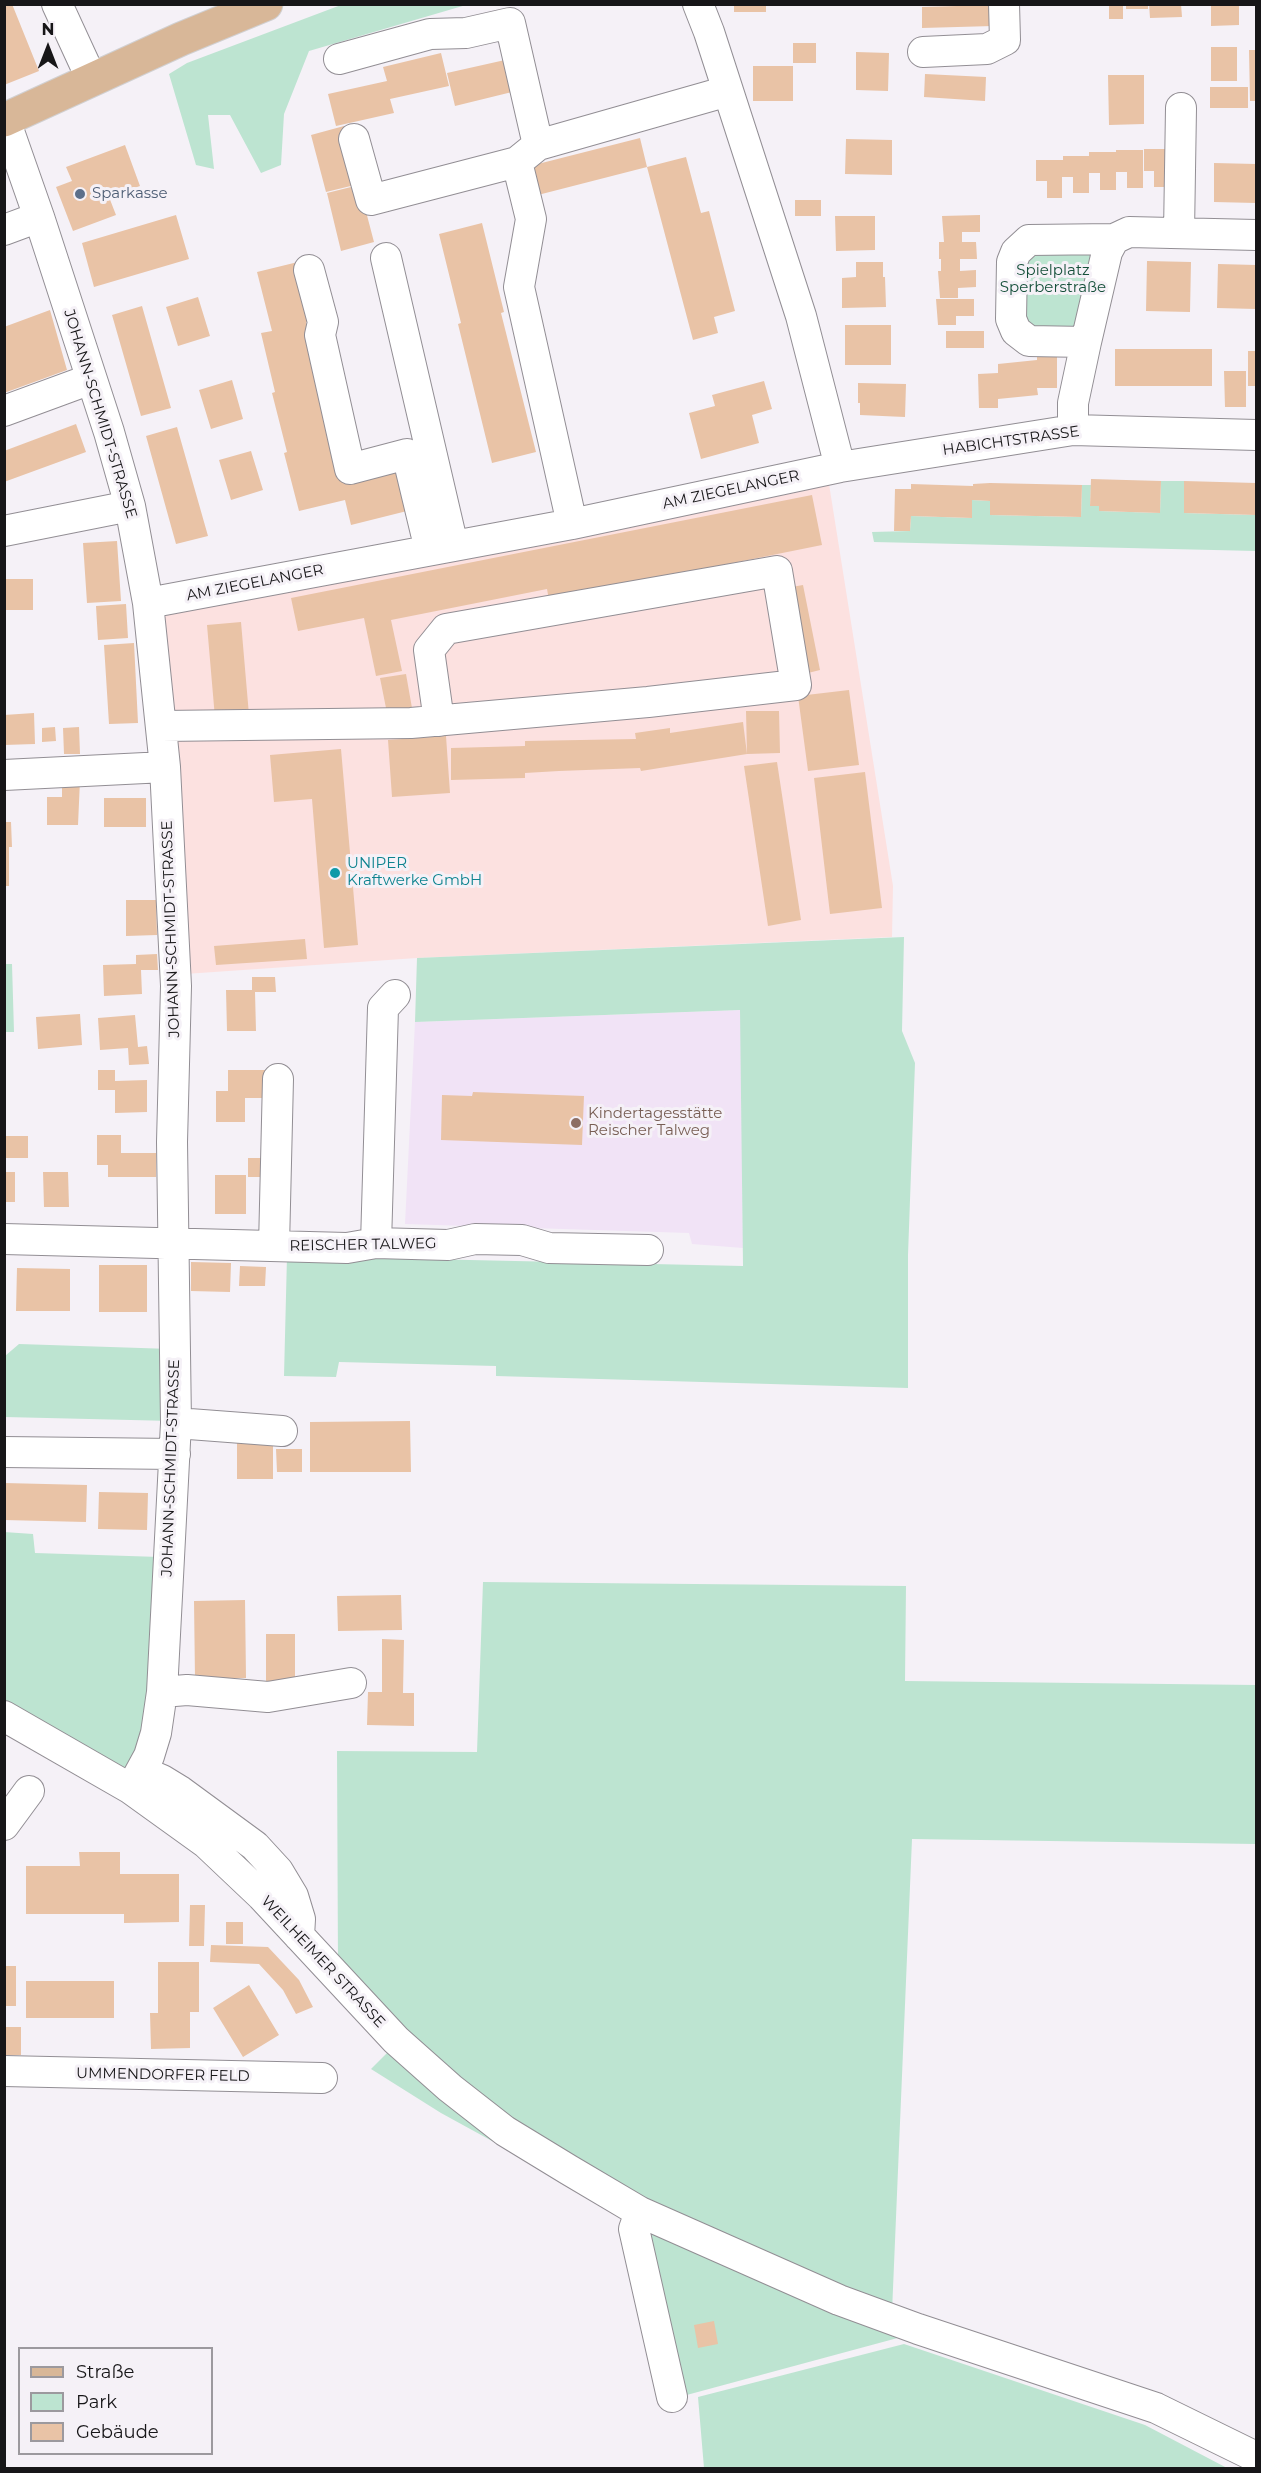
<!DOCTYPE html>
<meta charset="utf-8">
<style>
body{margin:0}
#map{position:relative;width:1261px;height:2473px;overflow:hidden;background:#f5f1f7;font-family:Montserrat,sans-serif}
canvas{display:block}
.frame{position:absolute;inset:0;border:6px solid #171618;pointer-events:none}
.legend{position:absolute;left:18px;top:2347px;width:195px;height:108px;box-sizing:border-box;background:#f5f1f7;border:2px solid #9c999e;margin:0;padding:8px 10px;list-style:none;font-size:18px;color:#171618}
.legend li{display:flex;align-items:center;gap:12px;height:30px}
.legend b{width:30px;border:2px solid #9c999e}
.north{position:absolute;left:18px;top:18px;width:60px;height:60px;-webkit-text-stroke:4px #f5f1f7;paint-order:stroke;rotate:0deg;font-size:16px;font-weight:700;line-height:24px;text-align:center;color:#171618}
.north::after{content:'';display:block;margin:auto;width:21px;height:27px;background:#171618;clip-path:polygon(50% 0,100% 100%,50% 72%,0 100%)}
</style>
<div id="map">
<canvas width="1261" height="2473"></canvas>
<div class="frame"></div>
<ul class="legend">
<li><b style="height:8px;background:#d8b798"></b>Straße</li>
<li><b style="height:16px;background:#bde4d1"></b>Park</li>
<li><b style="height:16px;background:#e9c3a6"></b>Gebäude</li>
</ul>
<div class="north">N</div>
</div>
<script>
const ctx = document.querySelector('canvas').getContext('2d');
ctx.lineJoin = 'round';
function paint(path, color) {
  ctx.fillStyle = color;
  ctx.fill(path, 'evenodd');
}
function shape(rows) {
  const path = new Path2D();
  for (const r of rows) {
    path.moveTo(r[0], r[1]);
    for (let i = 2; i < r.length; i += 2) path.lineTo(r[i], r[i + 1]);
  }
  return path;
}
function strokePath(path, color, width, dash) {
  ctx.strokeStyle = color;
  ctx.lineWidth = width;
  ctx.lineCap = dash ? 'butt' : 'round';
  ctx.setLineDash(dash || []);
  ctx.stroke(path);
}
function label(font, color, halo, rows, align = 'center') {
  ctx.font = font + ' Montserrat,sans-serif';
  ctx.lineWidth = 6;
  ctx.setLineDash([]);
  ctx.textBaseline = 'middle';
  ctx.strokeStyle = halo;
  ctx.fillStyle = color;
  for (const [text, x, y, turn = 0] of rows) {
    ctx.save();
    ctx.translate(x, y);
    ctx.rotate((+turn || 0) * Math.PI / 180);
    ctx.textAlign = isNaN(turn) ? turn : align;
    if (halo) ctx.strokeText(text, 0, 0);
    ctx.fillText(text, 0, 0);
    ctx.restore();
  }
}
const industrial = shape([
 [829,484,893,886,892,937,417,958,185,974,151,606]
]);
const education = shape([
 [741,1010,743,1248,692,1244,689,1233,405,1224,415,1022]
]);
const green = shape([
 [341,5,466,5,309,51,284,114,281,165,261,173,230,115,208,115,214,169,196,165,169,74,187,63],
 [1036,247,1093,249,1073,333,1034,332,1020,317,1021,262],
 [1161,481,1184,481,1184,513,1256,515,1256,551,874,542,872,532,910,531,911,516,972,518,972,500,990,501,990,515,1081,517,1082,485,1091,485,1090,506,1099,506,1099,511,1160,513],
 [904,937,902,1031,915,1063,908,1255,908,1388,496,1376,496,1366,339,1362,336,1377,284,1376,287,1256,743,1266,740,1010,415,1022,417,958],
 [5,964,12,964,14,1032,5,1032],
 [19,1344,171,1349,173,1421,5,1417,5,1356],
 [4,1532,33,1534,35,1553,160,1557,161,1718,134,1781,5,1708],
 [483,1582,906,1586,905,1681,1256,1685,1256,1844,912,1839,892,2312,639,2202,509,2127,338,1968,337,1751,477,1752],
 [393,2047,534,2164,441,2113,371,2069],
 [640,2218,905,2336,683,2396],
 [904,2344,1145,2425,1227,2468,704,2468,698,2397]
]);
const building = shape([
 [4,4,12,4,39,71,4,85],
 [734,4,766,4,766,12,734,12],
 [1109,4,1123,4,1123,19,1109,19],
 [1126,4,1148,4,1148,9,1126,9],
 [1149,4,1181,4,1182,17,1150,18],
 [1211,4,1239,4,1239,25,1211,26],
 [992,5,993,26,922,28,922,7],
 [793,43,816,43,816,63,793,63],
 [1211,47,1237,47,1237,81,1211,81],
 [1249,50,1256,50,1256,101,1250,101],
 [856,52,889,53,888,91,856,90],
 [441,53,449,86,390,99,394,113,336,126,328,94,387,81,383,67],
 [505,60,512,92,455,106,447,73],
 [753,66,793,66,793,101,753,101],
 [925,74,986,77,985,101,924,97],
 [1108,75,1144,75,1144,124,1109,125],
 [1210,87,1248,87,1248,108,1210,108],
 [344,126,359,184,326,192,311,135],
 [640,138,647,167,534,196,526,167],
 [846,139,892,140,892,175,845,174],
 [125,145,140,186,109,197,116,215,73,231,56,187,72,181,66,167],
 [1144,149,1170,149,1170,187,1154,187,1154,171,1144,171],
 [1116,150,1143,150,1143,188,1127,188,1127,172,1116,172,1116,190,1100,190,1100,173,1089,173,1089,193,1073,193,1073,177,1062,177,1062,198,1047,198,1047,181,1036,181,1036,160,1063,160,1063,156,1089,156,1089,152,1116,152],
 [686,157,701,213,709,211,735,311,714,317,718,333,693,340,647,167],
 [1214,163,1256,164,1256,203,1214,202],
 [359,185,374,242,341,251,327,193],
 [795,200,821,200,821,216,795,216],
 [176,215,189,259,94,287,82,243],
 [980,215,980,232,962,232,962,242,976,242,977,259,960,259,960,271,976,270,976,287,958,288,958,298,940,298,938,271,941,271,941,259,939,259,939,242,944,242,942,216],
 [835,216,875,216,875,250,836,251],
 [482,223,504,312,501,313,536,452,492,463,458,324,461,323,439,234],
 [302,261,317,319,306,322,320,381,329,441,339,480,404,464,415,509,351,525,345,500,299,511,284,453,287,452,272,393,275,392,261,333,272,331,257,272],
 [1147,261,1191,262,1190,312,1146,311],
 [856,262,883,262,883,277,885,277,886,307,842,308,842,278,856,277],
 [1218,264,1256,265,1256,309,1217,308],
 [198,297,210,336,178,346,166,307],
 [936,299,974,299,974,316,956,316,956,325,938,325],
 [142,306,171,408,141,416,112,315],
 [50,310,67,370,4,393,4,327],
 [845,325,891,325,891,365,845,365],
 [946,331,984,331,984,348,946,348],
 [1115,349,1212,349,1212,386,1115,386],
 [1248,351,1256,351,1256,386,1248,386],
 [1037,353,1057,353,1057,388,1037,388,1038,395,998,399,998,408,979,408,978,374,998,373,998,364,1037,360],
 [1224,371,1246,371,1246,407,1225,407],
 [232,380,243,419,211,429,199,390],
 [764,381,772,409,752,415,759,443,701,459,689,413,715,406,712,395],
 [858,383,906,384,905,417,860,415,860,403,858,403],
 [76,424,86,452,4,482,4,451],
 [177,427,208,536,176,544,146,436],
 [251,451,263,490,231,500,219,460],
 [1091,479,1161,481,1160,513,1099,511,1099,506,1090,506],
 [1184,481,1256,483,1256,515,1184,513],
 [990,483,1082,485,1081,517,990,515,990,501,972,500,972,518,911,516,910,531,894,531,895,489,911,489,911,484,973,486,973,484],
 [812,495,822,545,549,600,547,589,391,620,402,671,376,676,364,618,298,631,291,598],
 [117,541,121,601,87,603,83,543],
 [4,579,33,579,33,610,4,610],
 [803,585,820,670,804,674,786,588],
 [126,604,128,638,98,640,96,606],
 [241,622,249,715,215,718,207,625],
 [134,643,138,723,109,724,104,645],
 [406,674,412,708,387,713,380,678],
 [849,690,859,765,808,771,798,696],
 [746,711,779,711,780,753,747,754],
 [34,713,35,744,4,745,4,715],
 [743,722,747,754,641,771,640,768,559,771,525,773,525,778,451,780,451,748,525,746,525,741,636,739,635,733,670,728,670,733],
 [55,727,56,741,42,742,42,728],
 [79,727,80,754,64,754,63,728],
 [446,736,450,793,392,797,388,740],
 [341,749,358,945,324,948,312,799,274,802,270,755],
 [777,762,801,920,768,926,744,766],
 [865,772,882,908,830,914,814,778],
 [62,780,80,780,78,825,47,825,47,797,62,797],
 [104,798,146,798,146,827,104,827],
 [4,822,11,822,12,847,9,847,9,886,4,886],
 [126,900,156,900,157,935,126,936],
 [305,939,307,959,216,965,214,946],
 [157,954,158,970,141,970,142,994,104,996,103,965,136,964,136,955],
 [252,977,275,977,276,992,255,992,256,1031,227,1031,226,990,252,990],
 [80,1014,82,1045,38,1049,36,1017],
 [135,1015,138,1047,147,1046,149,1064,129,1065,128,1048,100,1050,98,1018],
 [98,1070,115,1070,115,1081,147,1080,147,1112,115,1113,115,1090,98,1090],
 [228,1070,268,1070,268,1098,245,1098,245,1122,216,1122,216,1091,228,1091],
 [473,1092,584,1096,582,1145,441,1140,442,1095,472,1096],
 [97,1135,121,1135,121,1153,156,1153,156,1177,108,1177,108,1165,97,1165],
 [4,1136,28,1136,28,1158,4,1158],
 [248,1158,267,1158,267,1177,248,1177],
 [4,1172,15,1172,15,1202,4,1202],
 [43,1172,68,1172,69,1207,44,1207],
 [215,1175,246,1175,246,1214,215,1214],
 [191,1262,231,1263,230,1292,191,1291],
 [99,1265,147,1265,147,1312,99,1312],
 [240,1266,266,1267,265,1286,239,1286],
 [17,1268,70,1269,70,1311,16,1311],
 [410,1421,411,1472,310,1472,310,1422],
 [237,1443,273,1443,273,1479,237,1479],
 [276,1449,302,1449,302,1472,277,1472],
 [4,1483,87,1485,86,1522,4,1520],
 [99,1492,148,1493,147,1530,98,1529],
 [401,1595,402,1630,338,1631,337,1596],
 [245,1600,246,1678,195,1679,194,1601],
 [266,1634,295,1634,295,1686,266,1686],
 [382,1639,404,1640,403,1693,414,1693,414,1726,367,1725,368,1692,382,1692],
 [79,1852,120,1852,120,1874,179,1874,179,1922,124,1923,124,1914,26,1914,26,1866,80,1866],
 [190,1905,205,1905,204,1946,189,1946],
 [226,1922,243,1922,243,1944,226,1944],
 [211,1945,268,1947,299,1980,313,2007,296,2014,283,1990,259,1964,210,1962],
 [158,1962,199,1962,199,2012,190,2012,190,2048,151,2049,150,2013,158,2013],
 [5,1966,16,1966,16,2006,5,2006],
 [26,1981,114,1981,114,2018,26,2018],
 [249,1985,279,2035,243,2057,213,2008],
 [4,2027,21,2027,21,2055,4,2055],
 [714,2321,718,2344,698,2348,694,2325]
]);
const minor = shape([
 [57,4,92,80],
 [923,52,987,49,1005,40,1004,4],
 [339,59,430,34,466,33,510,23,538,145],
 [5,120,39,217,109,432,130,506,148,603,165,767,176,986,172,1142,176,1423,162,1692,156,1733,149,1756,131,1789],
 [354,139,371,200,517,162],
 [4,230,39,217],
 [1179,233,1181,108],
 [1114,239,1107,252,1086,342,1029,341,1016,331,1011,319,1012,262,1016,252,1029,240,1114,239,1129,232,1256,235],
 [386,258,453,546],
 [309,270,323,322,320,335,350,469,407,454,430,550],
 [4,411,91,379],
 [1073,430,1073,403,1086,342],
 [840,467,1073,430,1256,435],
 [572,524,519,287,531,219,517,162,538,145,728,91],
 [4,531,130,506],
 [148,603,572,524,840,467,801,316,709,32,698,4],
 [162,726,411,723,648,702,796,685,777,571,446,629,429,650,439,721],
 [4,775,165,767],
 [4,1239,347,1248,376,1243,448,1245,475,1239,522,1240,549,1248,648,1250],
 [376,1243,383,1008,395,995],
 [274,1246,278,1079],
 [176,1423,282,1431],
 [4,1452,175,1454],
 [162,1692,187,1690,268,1697,351,1683],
 [4,1716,131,1789,206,1843,262,1896,396,2040,450,2088,505,2131,569,2170,640,2212,839,2300,918,2329,1156,2408,1256,2457],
 [141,1771,162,1780,180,1791,255,1846,278,1871,293,1896,300,1919,299,1936],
 [4,1825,29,1791],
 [4,2071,322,2078],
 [640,2212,634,2229,672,2397]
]);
const major = shape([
 [4,120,181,39,266,4]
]);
const markers = [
 [80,194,6,"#5c6f8a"],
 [335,873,6,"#0f9aa8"],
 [576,1123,6,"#8d6e63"]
];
const serviceNames = [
 ["Sparkasse",92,194]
];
const parkNames = [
 ["Spielplatz",1053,271],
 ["Sperberstraße",1053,288]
];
const streetNames = [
 ["JOHANN-SCHMIDT-STRASSE",100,414,73],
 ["HABICHTSTRASSE",1011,441,-8],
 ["AM ZIEGELANGER",731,490,-12],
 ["AM ZIEGELANGER",255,583,-11],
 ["JOHANN-SCHMIDT-STRASSE",171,929,-92],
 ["REISCHER TALWEG",363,1245,-1],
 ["JOHANN-SCHMIDT-STRASSE",171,1468,-88],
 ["WEILHEIMER STRASSE",323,1962,47],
 ["UMMENDORFER FELD",163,2075,1]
];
const cultureNames = [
 ["UNIPER",347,864],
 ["Kraftwerke GmbH",347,881]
];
const educationNames = [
 ["Kindertagesstätte",588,1114],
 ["Reischer Talweg",588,1131]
];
paint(industrial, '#fce1e0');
paint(education, '#f1e3f6');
paint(green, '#bde4d1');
paint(building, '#e9c3a6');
strokePath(minor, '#928e94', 32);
strokePath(major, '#d1d0d1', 35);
strokePath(minor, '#fff', 30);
strokePath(major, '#d8b798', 33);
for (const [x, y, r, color] of markers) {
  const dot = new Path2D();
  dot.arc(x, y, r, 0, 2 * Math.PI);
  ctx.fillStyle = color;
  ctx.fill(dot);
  strokePath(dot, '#f5f1f7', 2);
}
label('15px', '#4e5e75', '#f5f1f7', serviceNames, 'left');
label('15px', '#15503a', '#f5f1f7', parkNames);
label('15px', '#171618', '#f5f1f7', streetNames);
label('15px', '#0d838f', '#f5f1f7', cultureNames, 'left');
label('15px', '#785e54', '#f5f1f7', educationNames, 'left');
</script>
